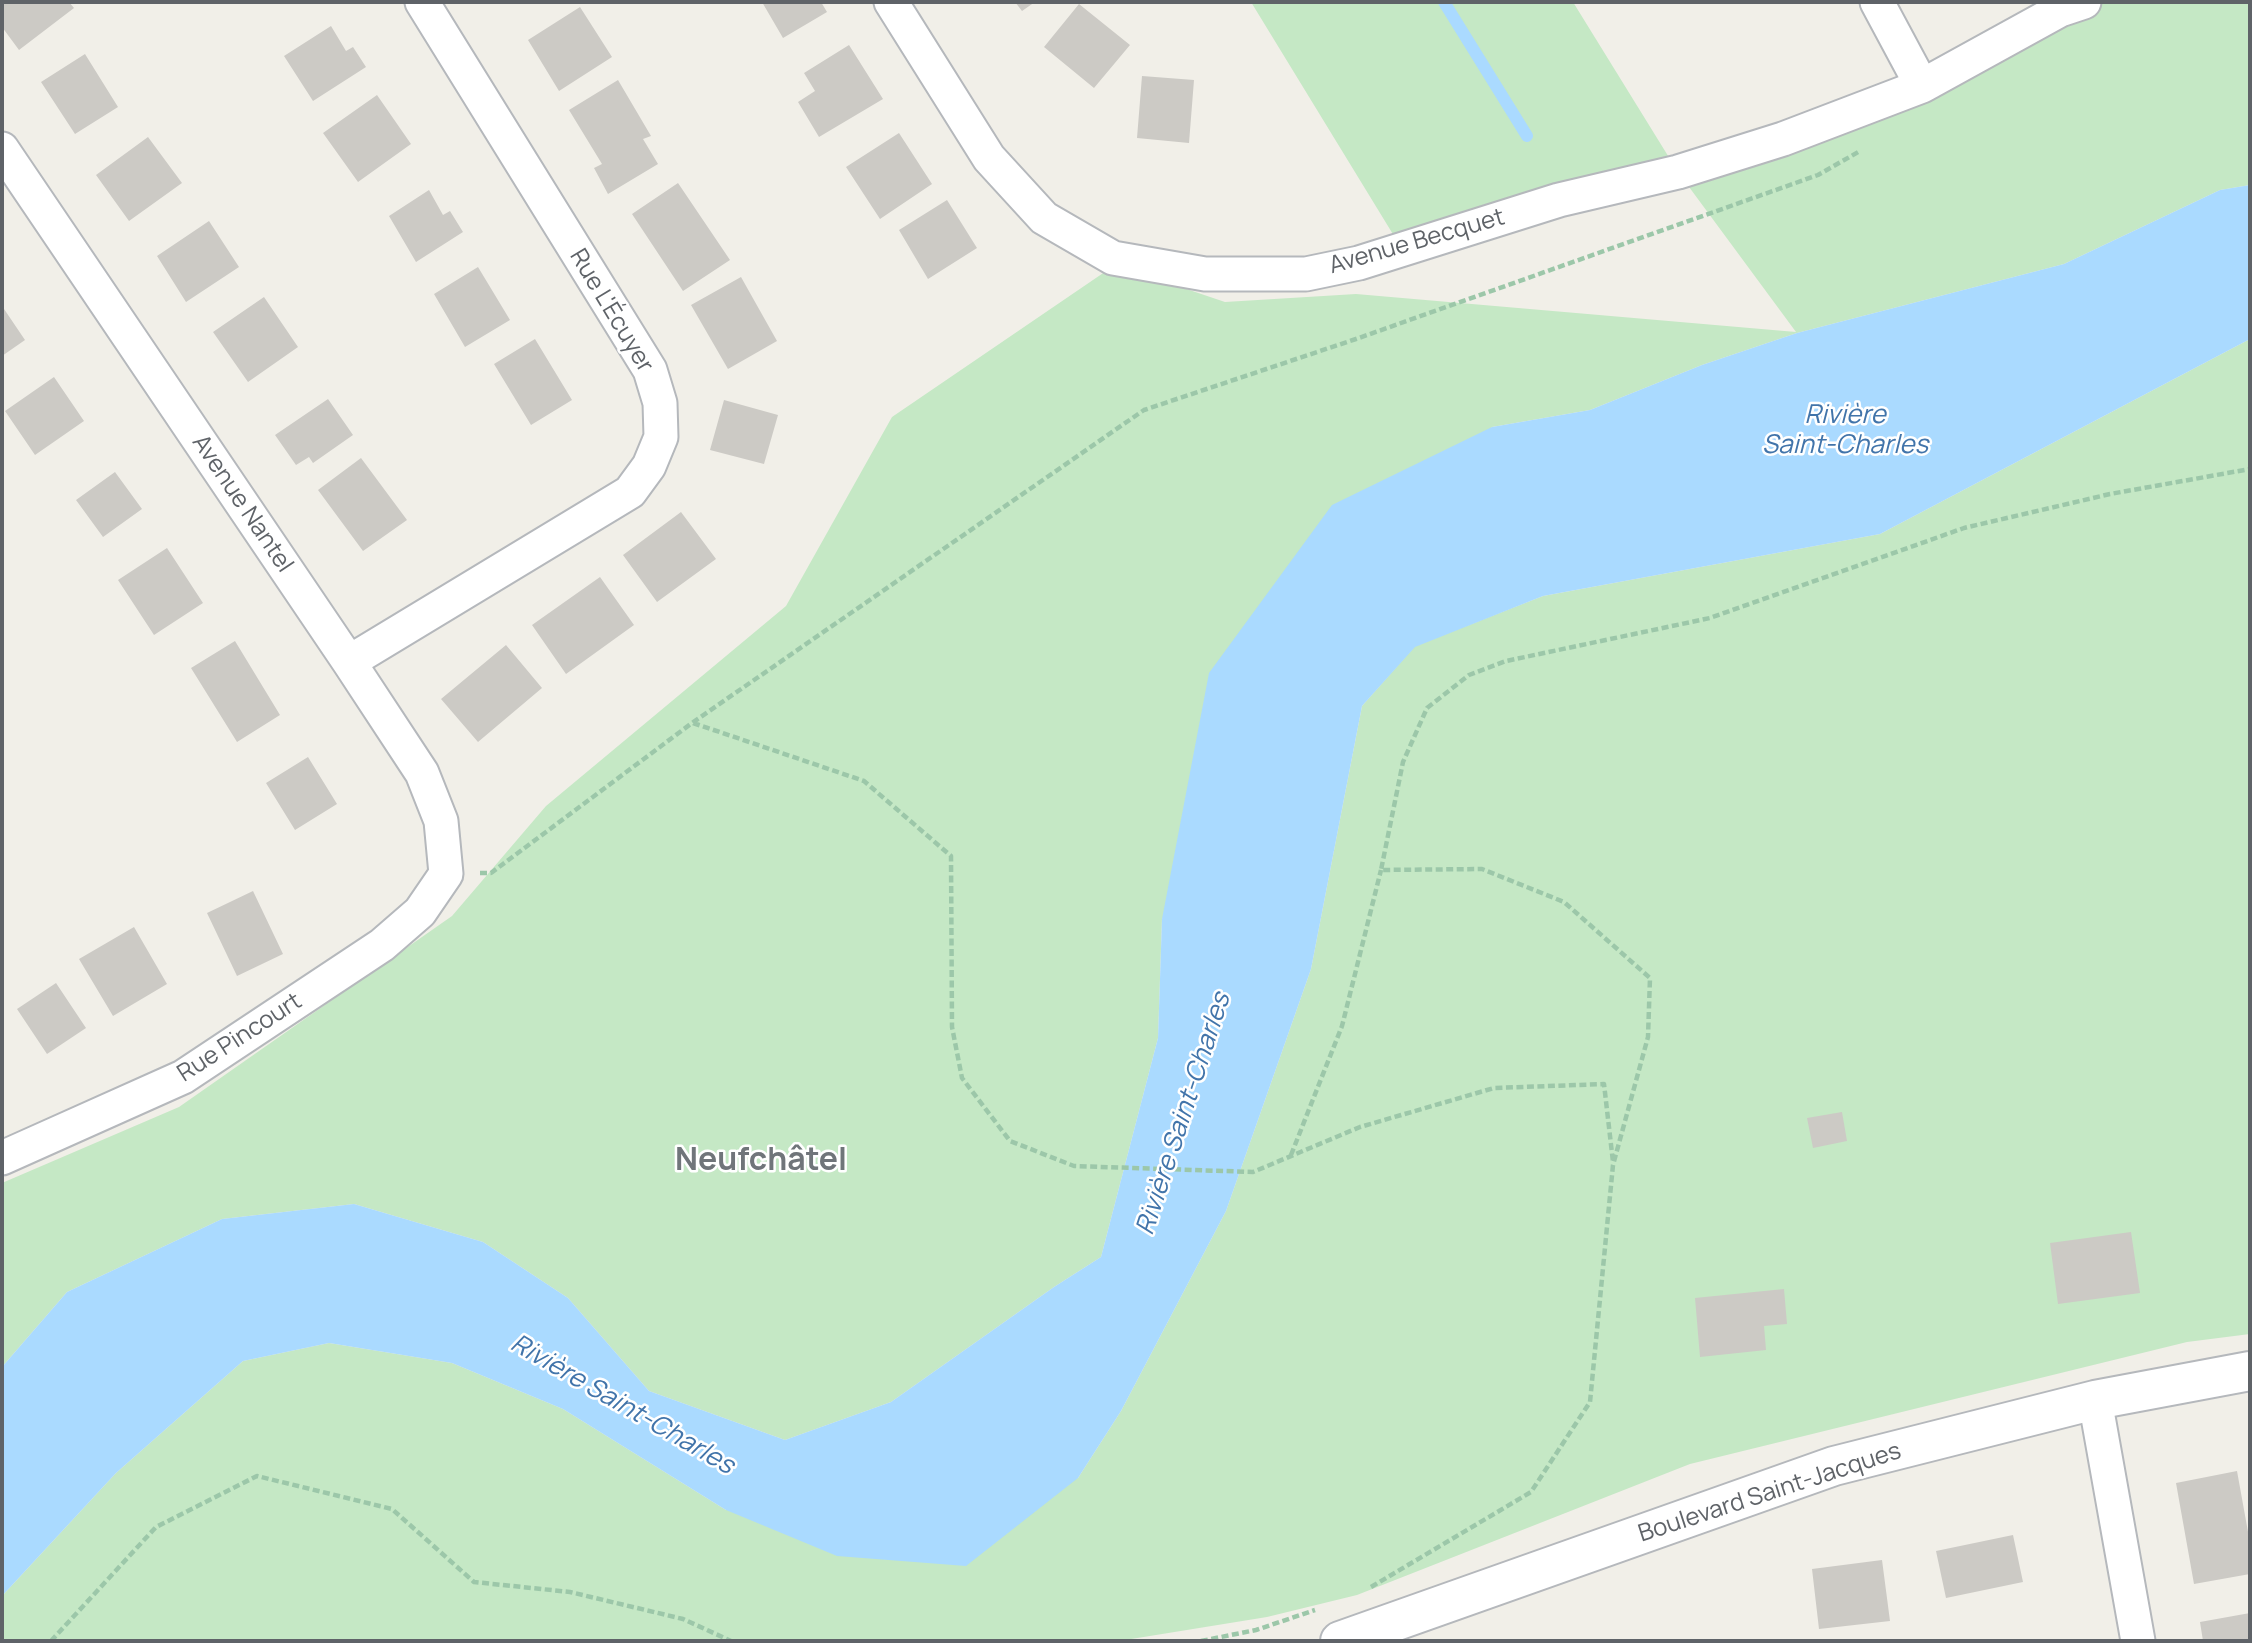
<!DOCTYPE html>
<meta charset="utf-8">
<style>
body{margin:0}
#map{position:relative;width:2252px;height:1643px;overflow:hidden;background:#f1efe8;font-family:Manrope,sans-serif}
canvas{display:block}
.frame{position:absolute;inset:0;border:4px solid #5f6368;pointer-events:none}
</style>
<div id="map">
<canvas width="2252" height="1643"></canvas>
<div class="frame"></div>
</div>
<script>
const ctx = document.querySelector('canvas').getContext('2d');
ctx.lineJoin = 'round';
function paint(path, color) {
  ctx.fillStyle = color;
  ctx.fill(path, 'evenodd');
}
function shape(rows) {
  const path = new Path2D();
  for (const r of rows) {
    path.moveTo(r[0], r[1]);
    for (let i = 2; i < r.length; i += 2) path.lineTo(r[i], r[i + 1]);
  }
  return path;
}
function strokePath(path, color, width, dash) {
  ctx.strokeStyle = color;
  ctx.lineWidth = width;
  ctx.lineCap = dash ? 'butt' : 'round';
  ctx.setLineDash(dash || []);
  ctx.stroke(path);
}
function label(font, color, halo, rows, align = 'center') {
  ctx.font = font + ' Manrope,sans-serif';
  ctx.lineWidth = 5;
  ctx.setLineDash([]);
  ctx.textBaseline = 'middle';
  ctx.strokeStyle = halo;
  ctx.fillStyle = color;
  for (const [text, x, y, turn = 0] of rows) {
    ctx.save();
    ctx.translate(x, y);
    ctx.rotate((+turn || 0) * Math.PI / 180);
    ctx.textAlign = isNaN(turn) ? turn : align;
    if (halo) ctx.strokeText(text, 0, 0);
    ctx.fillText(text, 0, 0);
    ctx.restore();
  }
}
const green = shape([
 [1251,2,1573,2,1678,172,2084,2,2250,2,2250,185,2220,190,2064,264,1797,333,1702,365,1590,410,1492,427,1162,919,1158,1038,1101,1257,1054,1287,891,1402,785,1440,649,1391,568,1298,483,1242,354,1204,222,1219,67,1292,2,1367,2,1183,179,1107,452,916,546,806,786,606,892,417,1115,265,1225,302,1356,294,1796,332,1678,172,1402,249],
 [2250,339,2250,1334,2187,1342,1690,1464,1357,1595,1267,1617,1119,1641,2,1641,2,1596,116,1473,243,1361,329,1343,452,1363,563,1409,726,1510,1078,1478,1121,1411,1226,1211,1311,969,1362,706,1415,646,1543,596,1880,534]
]);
const water = shape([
 [2250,185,2250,339,1880,534,1543,596,1415,647,1362,706,1311,969,1226,1211,1121,1411,1078,1478,966,1566,837,1556,726,1510,563,1409,452,1363,329,1343,243,1361,116,1473,2,1596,2,1367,67,1292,222,1219,354,1204,483,1242,568,1298,649,1391,785,1440,891,1402,1054,1287,1101,1257,1158,1038,1162,919,1209,673,1332,505,1492,427,1590,410,1702,365,1797,333,2064,264,2220,190]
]);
const stream = shape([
 [1444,2,1527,136]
]);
const building = shape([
 [2,2,69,2,74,8,19,50,2,27],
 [762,2,821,2,827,12,783,38],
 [1015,2,1035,2,1022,11],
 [1079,4,1130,45,1094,88,1044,47],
 [580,7,612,57,559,91,528,40],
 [331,26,346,51,353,47,366,67,313,101,284,56],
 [849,45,883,99,819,137,798,102,815,91,804,73],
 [85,54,118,107,75,134,41,82],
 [1142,76,1194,80,1189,143,1137,138],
 [618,80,651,136,643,139,658,164,608,194,594,168,602,164,569,110],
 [377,95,411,144,358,182,323,133],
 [899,133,932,184,880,219,846,167],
 [148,137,182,183,129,221,96,175],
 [678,183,730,260,683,291,632,214],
 [429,190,443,215,450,211,463,232,416,262,389,216],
 [947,200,977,248,928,279,899,230],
 [209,221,239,267,186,302,157,256],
 [478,267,510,320,465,347,434,294],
 [741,277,777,341,728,369,691,305],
 [264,297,298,347,248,382,213,332],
 [2,306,25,340,2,356],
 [535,339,572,400,531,425,494,364],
 [54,377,84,421,35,455,5,411],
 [328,399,353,435,313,463,309,457,296,465,275,435],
 [724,400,778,415,764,464,710,450],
 [361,458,407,520,363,551,318,490],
 [115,472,142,509,103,537,76,500],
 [681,512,716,559,657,602,623,555],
 [167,548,203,603,154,635,118,580],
 [600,577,634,625,566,674,532,625],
 [235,641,280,715,237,742,191,668],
 [506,645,542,688,478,742,441,699],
 [308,757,337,804,295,830,266,783],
 [253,891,283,954,237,976,207,913],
 [134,927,167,984,113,1016,79,959],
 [56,983,86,1028,47,1054,17,1009],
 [1842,1112,1847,1141,1813,1148,1807,1118],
 [2131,1232,2140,1293,2058,1304,2050,1243],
 [1784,1289,1787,1324,1764,1326,1766,1350,1700,1357,1695,1298],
 [2237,1471,2250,1543,2250,1574,2194,1584,2176,1483],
 [2013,1535,2023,1582,1946,1598,1936,1551],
 [1882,1560,1890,1621,1819,1629,1812,1569],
 [2250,1613,2250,1641,2203,1641,2200,1622]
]);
const path = shape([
 [693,723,864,781,951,856,952,1027,962,1078,1010,1141,1074,1166,1253,1172,1360,1127,1494,1088,1604,1084,1613,1162],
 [480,873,491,873,692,723,1144,410,1356,339,1818,175,1860,151],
 [1291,1155,1342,1026,1381,870],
 [1371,1587,1531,1492,1590,1402,1613,1165,1648,1037,1650,978,1564,902,1482,869,1381,870,1403,762,1427,708,1469,675,1506,661,1710,618,1964,528,2110,494,2250,469],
 [51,1641,156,1527,257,1476,392,1509,474,1582,570,1592,683,1619,731,1641],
 [1201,1641,1256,1630,1315,1610]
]);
const minor = shape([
 [891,2,989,158,1044,218,1113,258,1205,274,1306,274,1359,263,1559,200,1678,172,1783,139,1922,86,2060,10,2084,2],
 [1877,2,1922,86],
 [2,149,349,662,422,773,441,821,446,874,420,912,382,945,183,1077,2,1158],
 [349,662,630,492,649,466,661,437,660,403,650,370,422,2],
 [2095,1400,2138,1641]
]);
const tertiary = shape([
 [1340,1641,1834,1466,2095,1400,2250,1371]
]);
const streetNames = [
 ["Avenue Becquet",1417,242,-16],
 ["Rue L'Écuyer",611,311,59],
 ["Avenue Nantel",242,504,56],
 ["Rue Pincourt",240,1038,-33],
 ["Boulevard Saint-Jacques",1770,1493,-18]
];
const waterNames = [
 ["Rivière",1845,416],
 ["Saint-Charles",1845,446],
 ["Rivière Saint-Charles",1184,1114,-72],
 ["Rivière Saint-Charles",622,1405,30]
];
const districtNames = [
 ["Neufchâtel",761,1161]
];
paint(green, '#c5e8c5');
paint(water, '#aadaff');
strokePath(stream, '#aadaff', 12);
paint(building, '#cccac5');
strokePath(minor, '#b5b8bc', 37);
strokePath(tertiary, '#b5b8bc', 42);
strokePath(path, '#9cc7a9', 4.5, [7, 3.5]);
strokePath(minor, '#fff', 33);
strokePath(tertiary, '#fff', 38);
label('24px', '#5f6368', '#fff', streetNames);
label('italic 26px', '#4174aa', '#fff', waterNames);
label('bold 32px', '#70757a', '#fff', districtNames);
</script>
